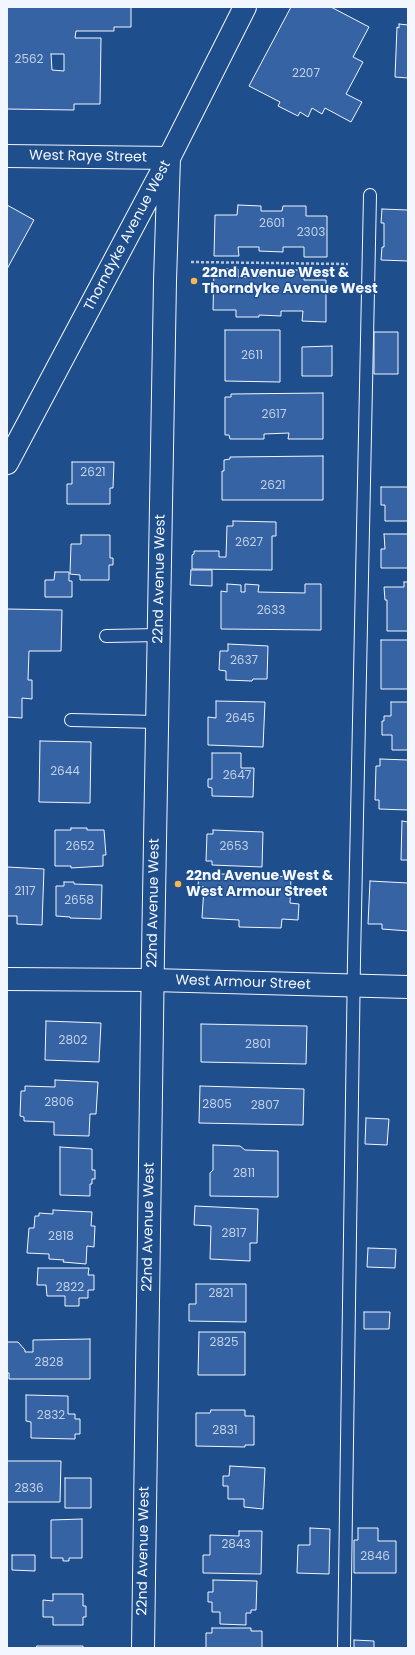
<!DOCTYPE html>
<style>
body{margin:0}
#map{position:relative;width:415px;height:1655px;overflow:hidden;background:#1f4e8c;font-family:Poppins,sans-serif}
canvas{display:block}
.frame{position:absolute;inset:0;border:8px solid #f2f6ff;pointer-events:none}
</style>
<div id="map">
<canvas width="415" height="1655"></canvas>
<div class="frame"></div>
</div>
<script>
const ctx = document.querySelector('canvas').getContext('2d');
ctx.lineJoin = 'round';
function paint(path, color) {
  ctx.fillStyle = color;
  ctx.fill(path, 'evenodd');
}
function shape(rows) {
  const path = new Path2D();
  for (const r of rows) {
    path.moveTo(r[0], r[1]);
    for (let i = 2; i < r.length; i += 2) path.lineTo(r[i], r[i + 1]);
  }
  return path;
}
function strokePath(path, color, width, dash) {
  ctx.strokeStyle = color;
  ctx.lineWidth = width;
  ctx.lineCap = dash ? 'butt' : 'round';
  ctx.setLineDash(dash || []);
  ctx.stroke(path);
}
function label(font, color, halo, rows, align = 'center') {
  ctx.font = font + ' Poppins,sans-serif';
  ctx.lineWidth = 3;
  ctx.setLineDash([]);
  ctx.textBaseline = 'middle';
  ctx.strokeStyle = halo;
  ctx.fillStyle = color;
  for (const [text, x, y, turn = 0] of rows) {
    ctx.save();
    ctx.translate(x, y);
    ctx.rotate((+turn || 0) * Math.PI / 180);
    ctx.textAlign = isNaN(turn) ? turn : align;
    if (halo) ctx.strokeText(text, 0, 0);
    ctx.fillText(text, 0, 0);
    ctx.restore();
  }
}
const building = shape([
 [7,7,131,7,131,27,114,27,114,31,76,31,75,38,101,38,100,104,74,104,74,110,7,109,7,7],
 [51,54,64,54,64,71,52,70,51,54],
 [291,7,331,7,369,27,353,57,363,62,346,94,362,102,351,122,325,108,322,114,312,108,308,117,300,112,298,116,278,106,280,102,249,86,291,7],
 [399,24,408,25,408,78,395,77,397,27,399,28,399,24],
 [7,205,34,220,7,269,7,205],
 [238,205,261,206,261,211,282,211,283,206,306,206,306,216,327,216,327,257,304,257,304,247,283,247,283,252,259,251,259,247,238,247,239,256,214,256,215,215,237,215,238,205],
 [382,209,408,210,408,261,381,260,382,247,384,247,384,223,381,223,382,209],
 [214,269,238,269,238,277,258,277,258,275,281,275,281,270,304,270,304,280,326,280,326,322,302,321,303,311,281,311,281,316,259,315,259,317,236,317,236,310,213,310,214,269],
 [225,330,280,330,280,382,225,381,225,330],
 [374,332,398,332,398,374,374,374,374,332],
 [332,346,332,376,302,376,302,347,332,346],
 [323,393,323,439,288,439,289,433,264,434,264,439,230,439,229,435,225,435,225,397,231,397,231,394,323,393],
 [323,456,323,500,222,500,222,471,224,471,224,460,230,459,230,457,323,456],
 [72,462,114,462,113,488,110,488,110,504,67,504,67,484,72,484,72,462],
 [381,487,408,487,408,521,385,521,385,505,381,505,381,487],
 [233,521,276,522,276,536,272,536,272,570,192,569,192,555,194,554,194,551,219,551,219,557,226,557,227,526,233,526,233,521],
 [384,534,408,534,408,568,381,568,381,549,385,549,384,534],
 [81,535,110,535,110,558,113,558,113,565,109,565,109,580,80,580,80,575,70,574,71,544,81,544,81,535],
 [191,570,212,570,212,586,190,585,191,570],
 [55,572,69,572,69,581,72,581,72,597,45,597,45,580,54,580,55,572],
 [404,582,408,582,408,631,387,631,387,600,385,600,384,587,404,587,404,582],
 [227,584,241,585,241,592,245,592,245,584,259,585,258,592,305,593,305,584,321,584,321,630,221,629,221,591,227,592,227,584],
 [7,609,62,610,61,651,29,651,28,680,32,680,32,699,22,698,22,718,7,717,7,609],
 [381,640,408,640,408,689,381,689,381,640],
 [228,644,268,646,267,679,253,679,252,681,226,680,226,671,219,670,220,651,228,651,228,644],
 [216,701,265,702,263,747,208,745,208,717,216,718,216,701],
 [391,702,408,702,408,750,392,750,392,735,382,735,382,721,384,721,384,716,391,716,391,702],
 [40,741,91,742,90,803,39,802,40,741],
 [212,753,241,753,241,768,254,768,253,797,212,796,212,788,208,787,208,779,212,779,212,753],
 [380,759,408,760,408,810,379,809,379,800,375,800,376,766,380,766,380,759],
 [402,821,408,822,408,860,401,860,402,821],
 [71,828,87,828,87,830,104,830,106,855,103,855,103,866,71,868,71,866,55,866,55,830,71,830,71,828],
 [213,830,263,832,262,867,212,865,212,861,206,861,207,834,213,834,213,830],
 [7,867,44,869,42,925,17,924,17,916,7,916,7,867],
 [199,873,291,877,290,903,299,904,298,920,282,919,281,928,239,927,239,920,202,918,204,887,198,887,199,873],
 [370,881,408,883,408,931,382,929,382,924,368,924,370,881],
 [64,882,74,882,74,884,102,885,101,919,70,918,70,917,56,916,56,886,64,886,64,882],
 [46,1021,101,1023,99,1062,45,1060,46,1021],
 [201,1024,307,1026,306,1064,201,1062,201,1024],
 [55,1080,98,1082,96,1114,90,1114,89,1136,54,1135,54,1122,24,1121,24,1117,20,1116,21,1091,25,1091,25,1086,55,1087,55,1080],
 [200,1086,304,1089,303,1125,199,1123,200,1086],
 [366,1118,389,1119,387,1145,365,1144,366,1118],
 [213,1145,240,1146,245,1150,278,1151,278,1197,210,1196,210,1173,213,1170,213,1145],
 [60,1147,92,1149,92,1170,95,1170,95,1179,92,1179,92,1184,90,1184,90,1196,60,1195,60,1147],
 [195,1206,258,1209,257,1243,250,1243,250,1261,210,1259,211,1226,194,1225,195,1206],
 [53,1210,92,1212,91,1226,95,1226,94,1247,87,1246,86,1264,63,1262,64,1260,49,1259,49,1254,27,1253,29,1228,34,1228,35,1216,39,1216,39,1213,53,1214,53,1210],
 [368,1248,396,1249,395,1268,367,1267,368,1248],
 [38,1268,89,1268,88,1275,94,1275,94,1290,88,1290,88,1298,79,1298,79,1306,65,1306,65,1296,47,1296,46,1285,37,1285,38,1268],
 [196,1284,246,1284,246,1322,189,1321,189,1304,196,1304,196,1284],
 [364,1312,390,1312,389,1329,364,1329,364,1312],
 [199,1332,245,1332,245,1375,198,1375,199,1332],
 [90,1339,90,1379,9,1379,9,1373,7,1373,7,1342,18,1342,25,1350,25,1352,33,1352,33,1340,90,1339],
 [26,1395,68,1396,68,1414,75,1414,75,1419,80,1419,80,1434,75,1434,75,1439,31,1438,31,1422,26,1421,26,1395],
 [211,1410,245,1410,245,1416,254,1416,254,1445,245,1445,245,1447,196,1446,196,1413,210,1413,211,1410],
 [7,1461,61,1461,60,1502,7,1502,7,1461],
 [230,1466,265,1468,263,1509,244,1507,244,1499,228,1499,228,1486,223,1486,223,1476,229,1476,230,1466],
 [65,1478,91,1478,91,1508,65,1508,65,1478],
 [82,1519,82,1558,69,1558,69,1561,63,1561,63,1558,51,1558,51,1520,82,1519],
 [310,1528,330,1529,329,1574,297,1573,298,1545,310,1545,310,1528],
 [358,1528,378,1528,378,1541,396,1541,396,1573,354,1573,354,1540,358,1540,358,1528],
 [239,1531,262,1531,261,1574,203,1573,203,1555,210,1555,210,1535,239,1536,239,1531],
 [12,1555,35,1555,35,1571,12,1570,12,1555],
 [213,1580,257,1581,256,1610,251,1610,251,1613,246,1613,246,1625,220,1624,220,1612,212,1612,212,1602,208,1602,208,1592,213,1592,213,1580],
 [53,1594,83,1594,83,1606,86,1606,86,1617,83,1617,83,1625,53,1625,53,1617,43,1617,43,1600,53,1601,53,1594],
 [212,1628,251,1628,251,1631,262,1631,262,1648,206,1648,206,1633,212,1633,212,1628],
 [354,1640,374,1641,374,1648,354,1648,354,1640],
 [37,1646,83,1646,83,1648,36,1648,37,1646]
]);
const path = shape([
 [191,262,348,264]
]);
const lane = shape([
 [106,636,159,635],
 [71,720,158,722],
 [344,1648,354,960,370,195]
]);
const street = shape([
 [7,156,169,158],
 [7,979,152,980,408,987]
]);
const secondary = shape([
 [7,463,169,158,245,7],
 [143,1648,153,953,165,281,169,158]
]);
const markers = [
 [194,281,4,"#ffb74d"],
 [178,884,4,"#ffb74d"]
];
const numberNames = [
 ["2562",29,60],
 ["2207",306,74],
 ["2601",272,224],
 ["2303",311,233],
 ["2611",252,356],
 ["2617",274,415],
 ["2621",93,473],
 ["2621",273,486],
 ["2627",249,543],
 ["2633",271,611],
 ["2637",244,661],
 ["2645",240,719],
 ["2644",65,772],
 ["2647",237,776],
 ["2652",80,847],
 ["2653",234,847],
 ["2117",25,892],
 ["2658",79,901],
 ["2802",73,1041],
 ["2801",258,1045],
 ["2806",59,1103],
 ["2805",217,1105],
 ["2807",265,1106],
 ["2811",244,1174],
 ["2817",234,1234],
 ["2818",61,1237],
 ["2822",70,1288],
 ["2821",221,1294],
 ["2825",224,1343],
 ["2828",49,1363],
 ["2832",51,1416],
 ["2831",225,1431],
 ["2836",29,1489],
 ["2843",236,1545],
 ["2846",375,1557]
];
const streetNames = [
 ["West Raye Street",88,157,1],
 ["Thorndyke Avenue West",128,236,-62],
 ["22nd Avenue West",160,579,-89],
 ["22nd Avenue West",154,903,-89],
 ["West Armour Street",243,983,2],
 ["22nd Avenue West",149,1227,-89],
 ["22nd Avenue West",144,1551,-89]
];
const poiNames = [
 ["22nd Avenue West &",202,273],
 ["Thorndyke Avenue West",202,289],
 ["22nd Avenue West &",186,876],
 ["West Armour Street",186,892]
];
paint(building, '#3563a3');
strokePath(building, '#f2f6ff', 1);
strokePath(lane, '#f2f6ff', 14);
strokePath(street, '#f2f6ff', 24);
strokePath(secondary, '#f2f6ff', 24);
strokePath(path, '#b3c4dc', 2.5, [3, 2]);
strokePath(lane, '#1f4e8c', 12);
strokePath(street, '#1f4e8c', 22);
strokePath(secondary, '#1f4e8c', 22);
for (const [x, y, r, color] of markers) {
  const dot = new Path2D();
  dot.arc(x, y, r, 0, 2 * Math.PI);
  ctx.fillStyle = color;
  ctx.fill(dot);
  strokePath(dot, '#1f4e8c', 1.5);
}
label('12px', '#c3d1e8', null, numberNames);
label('14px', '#f2f6ff', '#1f4e8c', streetNames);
label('bold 14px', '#f2f6ff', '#1f4e8c', poiNames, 'left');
</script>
